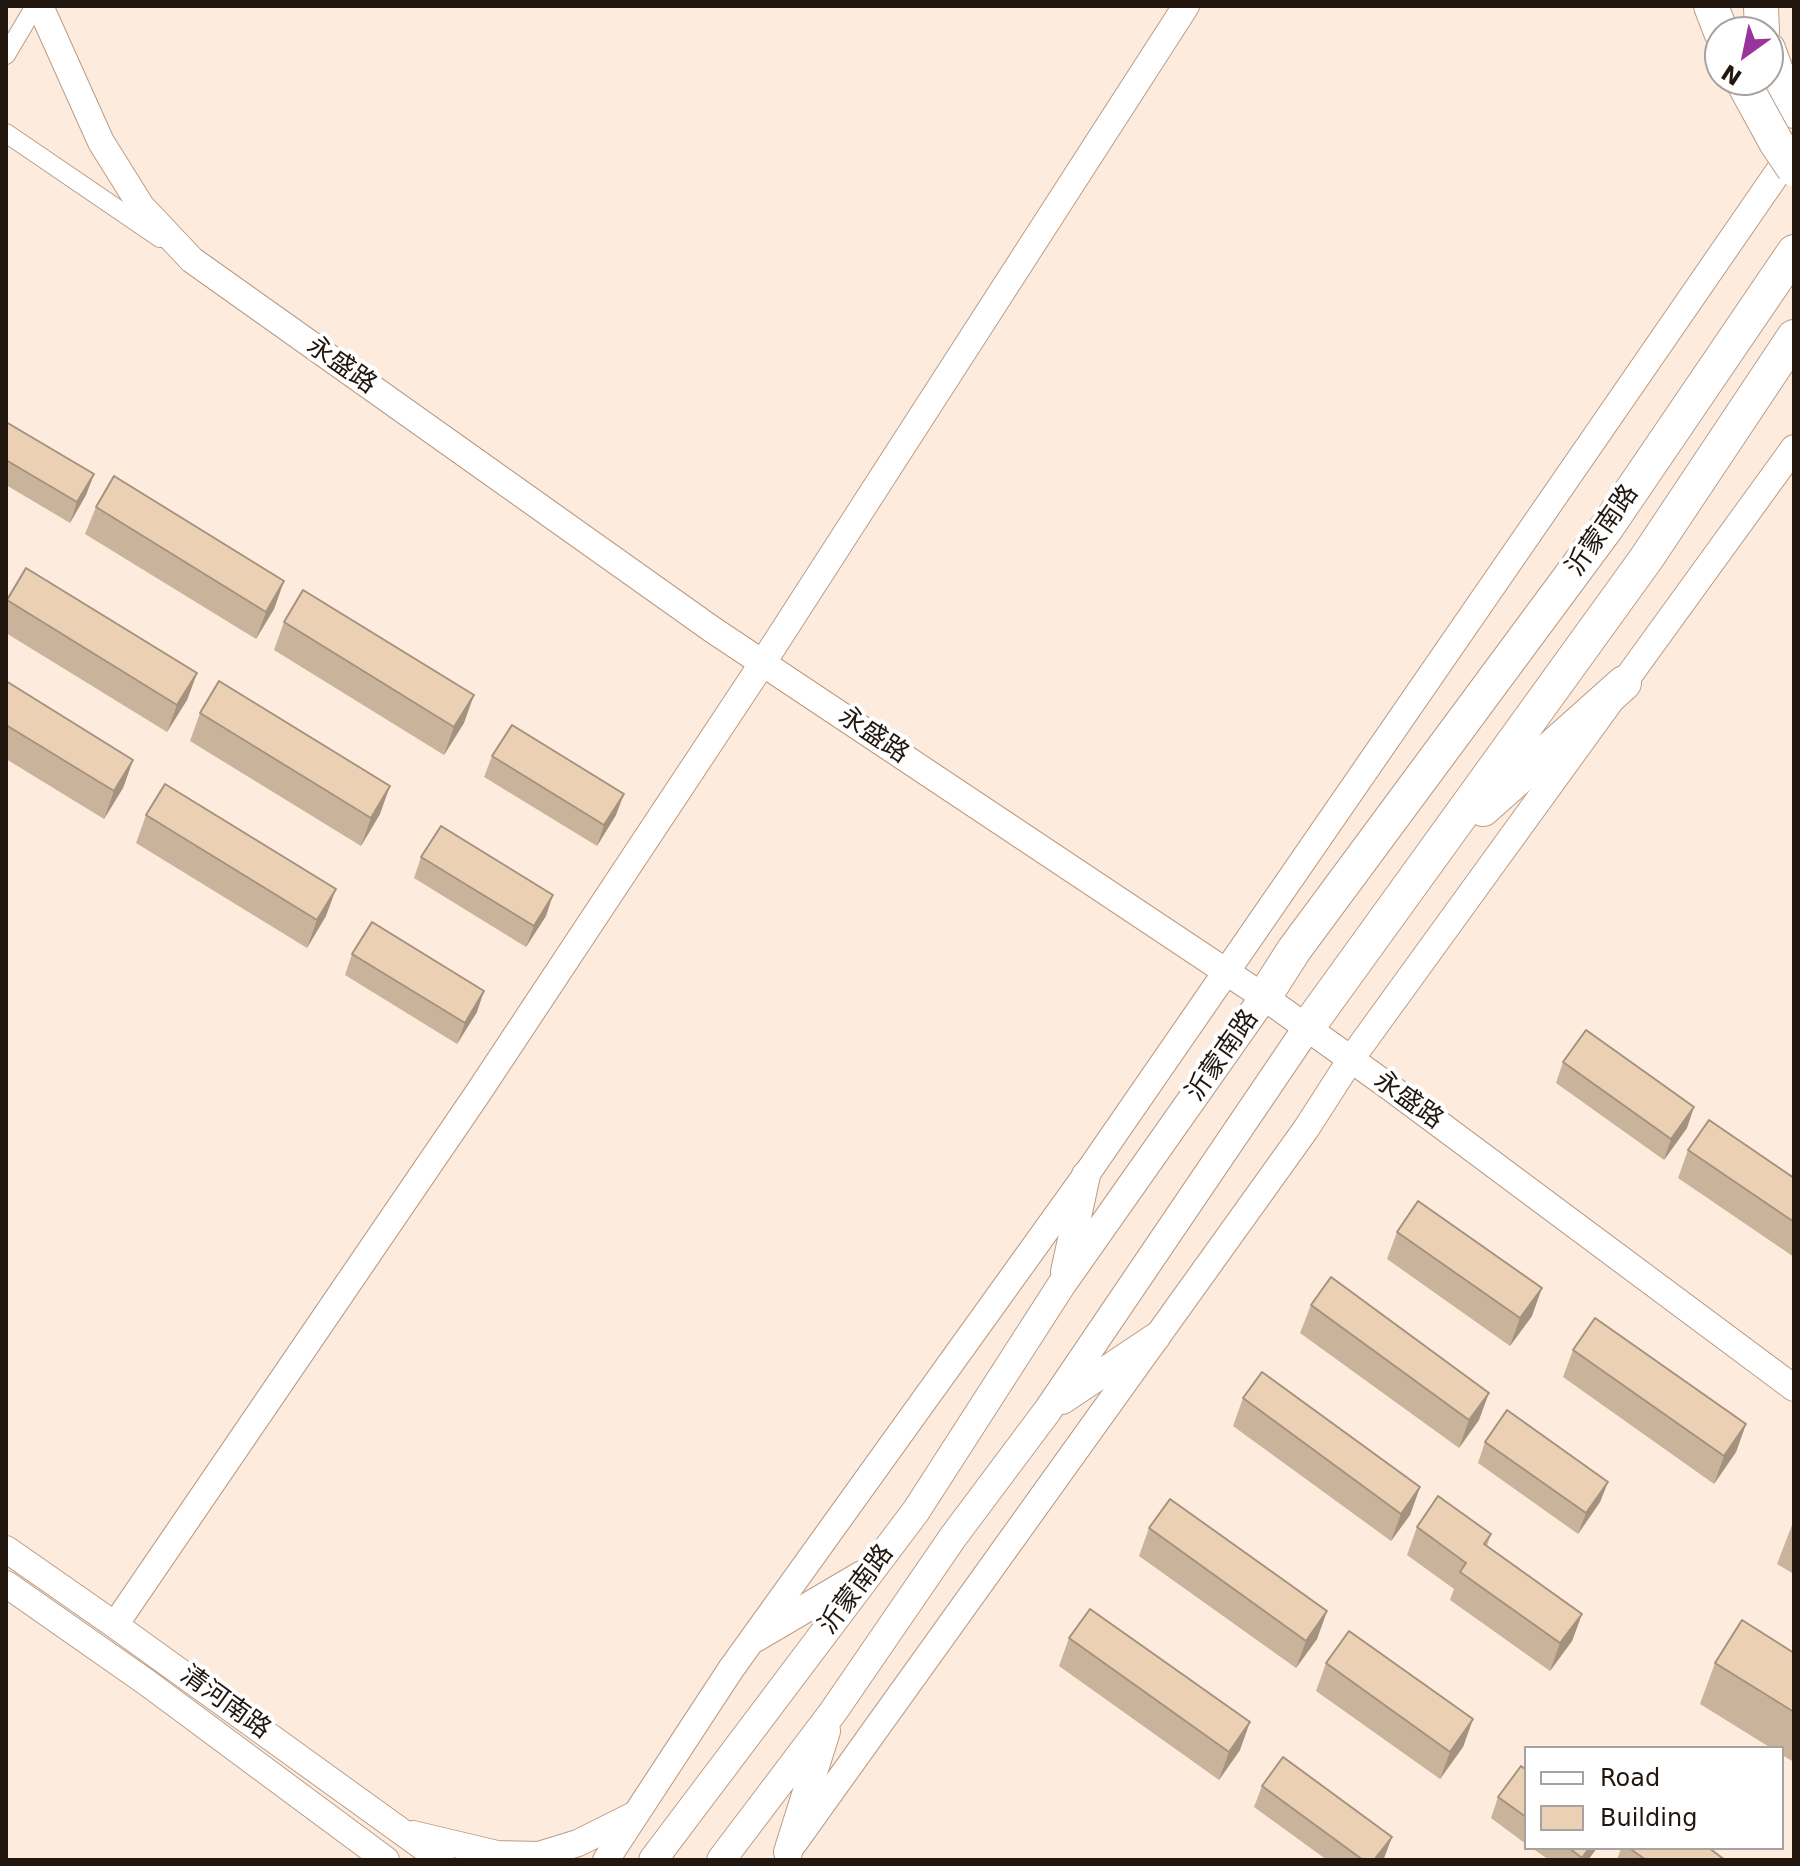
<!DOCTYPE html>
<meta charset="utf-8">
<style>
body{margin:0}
#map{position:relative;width:1800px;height:1866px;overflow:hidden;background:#fdebdd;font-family:"DejaVu Sans",sans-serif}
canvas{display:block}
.frame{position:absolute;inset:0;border:8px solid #22170f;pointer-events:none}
.legend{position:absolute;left:1524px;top:1746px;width:260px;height:104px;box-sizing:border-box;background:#fff;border:2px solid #a7a29f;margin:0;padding:10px 14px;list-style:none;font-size:24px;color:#22170f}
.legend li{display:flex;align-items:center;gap:16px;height:40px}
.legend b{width:40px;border:2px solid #a7a29f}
.north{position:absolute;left:1704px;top:16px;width:80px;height:80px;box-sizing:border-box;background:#fff;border:2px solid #a7a29f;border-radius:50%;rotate:213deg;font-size:22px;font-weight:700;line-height:32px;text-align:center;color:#22170f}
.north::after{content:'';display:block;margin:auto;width:28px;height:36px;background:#99359a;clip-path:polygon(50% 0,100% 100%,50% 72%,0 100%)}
</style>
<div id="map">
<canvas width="1800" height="1866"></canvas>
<div class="frame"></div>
<ul class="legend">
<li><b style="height:10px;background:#fff"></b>Road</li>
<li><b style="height:22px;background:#ebd0b4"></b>Building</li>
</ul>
<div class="north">N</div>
</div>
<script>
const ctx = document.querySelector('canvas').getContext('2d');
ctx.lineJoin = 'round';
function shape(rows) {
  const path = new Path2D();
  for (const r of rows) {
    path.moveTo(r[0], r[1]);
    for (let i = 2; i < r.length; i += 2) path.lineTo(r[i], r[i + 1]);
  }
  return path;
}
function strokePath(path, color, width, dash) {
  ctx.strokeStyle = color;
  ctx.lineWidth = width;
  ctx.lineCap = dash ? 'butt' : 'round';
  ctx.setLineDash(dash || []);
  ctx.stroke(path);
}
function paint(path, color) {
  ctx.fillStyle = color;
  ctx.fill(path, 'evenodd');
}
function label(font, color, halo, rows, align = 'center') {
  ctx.font = font + ' "DejaVu Sans","Noto Sans SC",sans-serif';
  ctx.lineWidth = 8;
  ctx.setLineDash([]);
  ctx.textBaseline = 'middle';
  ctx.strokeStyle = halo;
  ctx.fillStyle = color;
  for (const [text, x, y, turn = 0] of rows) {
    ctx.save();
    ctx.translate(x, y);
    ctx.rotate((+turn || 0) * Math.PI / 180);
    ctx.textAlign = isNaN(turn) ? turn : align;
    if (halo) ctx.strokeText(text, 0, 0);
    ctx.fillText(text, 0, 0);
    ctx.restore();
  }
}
const street = shape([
 [6,55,35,6],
 [6,133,160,238]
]);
const secondary = shape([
 [40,6,101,142,141,206,192,260,713,630,1264,997,1391,1088,1794,1388],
 [6,1549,115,1625,441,1860],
 [6,1584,146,1682,386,1860],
 [115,1625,478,1093,762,664,1186,6],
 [413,1834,497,1854,539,1855,578,1843,634,1815],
 [794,1843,1306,1129,1351,1059,1794,448],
 [606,1860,731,1669,1086,1175,1794,149]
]);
const primary = shape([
 [1065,1272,1086,1175],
 [1062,1400,1156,1337],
 [755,1638,862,1575],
 [788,1852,826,1731],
 [653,1860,916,1511,1062,1284,1264,997],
 [721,1860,833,1712,953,1537,1048,1410,1307,1028]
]);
const highway = shape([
 [1711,6,1721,32],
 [1761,6,1762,32],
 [1768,49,1786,98,1794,111],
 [1483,809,1624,683],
 [1264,997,1294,950,1607,527,1794,252],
 [1307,1028,1646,559,1794,337]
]);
const highwayBridge = shape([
 [1742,80,1776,142,1794,169]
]);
const wall = shape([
 [6,422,94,474,86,495,70,523,6,485],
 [96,507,284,581,274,609,256,639,85,534],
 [7,600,197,673,187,700,167,732,6,633],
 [284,622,464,723,444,755,274,650],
 [6,681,133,760,123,788,104,819,6,759],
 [200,713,380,814,361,846,190,741],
 [492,756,616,815,597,846,484,777],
 [146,815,326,916,307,948,136,843],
 [421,857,546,916,526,947,414,878],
 [352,954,477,1012,457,1044,345,975],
 [1563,1062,1687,1128,1664,1160,1556,1083],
 [1688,1150,1794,1178,1794,1257,1678,1178],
 [1397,1232,1532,1316,1510,1346,1387,1259],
 [1311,1305,1479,1420,1459,1448,1300,1333],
 [1573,1350,1746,1424,1736,1452,1714,1484,1563,1377],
 [1243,1398,1420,1487,1410,1515,1391,1541,1233,1426],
 [1485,1442,1608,1482,1600,1502,1578,1534,1478,1463],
 [1794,1520,1794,1574,1777,1564],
 [1417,1527,1491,1534,1487,1546,1582,1614,1572,1641,1550,1671,1450,1600,1454,1589,1407,1555],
 [1149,1528,1327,1611,1317,1639,1296,1668,1139,1556],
 [1069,1638,1240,1750,1219,1780,1059,1666],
 [1794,1653,1794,1762,1782,1755,1782,1748,1771,1748,1700,1704,1715,1663],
 [1326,1663,1473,1719,1463,1747,1440,1779,1316,1691],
 [1526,1770,1526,1844,1491,1818,1498,1797],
 [1262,1786,1392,1837,1384,1858,1382,1860,1327,1860,1254,1807],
 [1532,1848,1597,1848,1588,1860,1549,1860],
 [1621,1848,1709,1848,1725,1860,1617,1860]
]);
const shadedWall = shape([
 [94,474,86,495,70,523,77,502],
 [284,581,274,609,256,639,266,612],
 [197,673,187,700,167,732,177,705],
 [474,695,464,723,444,755,454,727],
 [133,760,123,788,104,819,114,791],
 [390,786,380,814,361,846,371,818],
 [624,794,616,815,597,846,604,825],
 [336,889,326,916,307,948,317,920],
 [553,895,546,916,526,947,534,926],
 [484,991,477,1012,457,1044,465,1023],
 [1694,1107,1687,1128,1664,1160,1671,1139],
 [1542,1288,1532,1316,1510,1346,1520,1318],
 [1489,1393,1479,1420,1459,1448,1469,1420],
 [1746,1424,1736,1452,1714,1484,1724,1456],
 [1608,1482,1600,1502,1578,1534,1586,1513],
 [1420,1487,1410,1515,1391,1541,1401,1514],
 [1327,1611,1317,1639,1296,1668,1306,1641],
 [1582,1614,1572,1641,1550,1671,1560,1643],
 [1473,1719,1463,1747,1440,1779,1450,1752],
 [1250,1722,1240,1750,1219,1780,1229,1752],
 [1392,1837,1384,1858,1382,1860,1374,1860],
 [1589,1848,1597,1848,1588,1860,1582,1860]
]);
const building = shape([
 [6,422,94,474,77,502,6,460,6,422],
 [114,476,284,581,266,612,96,507,114,476],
 [26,568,197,673,177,705,7,600,26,568],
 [303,590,474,695,454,727,284,622,303,590],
 [6,681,133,760,114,791,6,725,6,681],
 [219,681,390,786,371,818,200,713,219,681],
 [512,725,624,794,604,825,492,756,512,725],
 [165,784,336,889,317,920,146,815,165,784],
 [441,826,553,895,534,926,421,857,441,826],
 [372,922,484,991,465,1023,352,954,372,922],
 [1586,1030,1694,1107,1671,1139,1563,1062,1586,1030],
 [1709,1120,1794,1178,1794,1222,1688,1150,1709,1120],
 [1418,1201,1542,1288,1520,1318,1397,1232,1418,1201],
 [1331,1277,1489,1393,1469,1420,1311,1305,1331,1277],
 [1595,1318,1746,1424,1724,1456,1573,1350,1595,1318],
 [1262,1372,1420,1487,1401,1514,1243,1398,1262,1372],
 [1507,1410,1608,1482,1586,1513,1485,1442,1507,1410],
 [1438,1496,1491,1534,1484,1544,1582,1614,1560,1643,1460,1572,1466,1563,1417,1527,1438,1496],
 [1170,1499,1327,1611,1306,1641,1149,1528,1170,1499],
 [1090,1609,1250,1722,1229,1752,1069,1638,1090,1609],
 [1742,1620,1794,1653,1794,1712,1715,1663,1742,1620],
 [1349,1631,1473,1719,1450,1752,1326,1663,1349,1631],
 [1283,1757,1392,1837,1374,1860,1363,1860,1262,1786,1283,1757],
 [1521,1766,1526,1770,1526,1817,1498,1797,1521,1766],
 [1569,1848,1589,1848,1582,1858,1569,1848],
 [1629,1848,1709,1848,1725,1860,1646,1860,1629,1848]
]);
const streetNames = [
 ["永盛路",341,366,35],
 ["沂蒙南路",1603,531,-55],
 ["永盛路",873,736,34],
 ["沂蒙南路",1223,1056,-55],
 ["永盛路",1408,1101,36],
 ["沂蒙南路",857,1590,-53],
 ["清河南路",225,1703,36]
];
strokePath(street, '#b99d87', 20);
strokePath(secondary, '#b99d87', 28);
strokePath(primary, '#b99d87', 30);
strokePath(highway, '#b99d87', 36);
strokePath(street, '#fff', 18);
strokePath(secondary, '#fff', 26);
strokePath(primary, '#fff', 28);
strokePath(highway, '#fff', 34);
strokePath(highwayBridge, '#b99d87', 36, []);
strokePath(highwayBridge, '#fff', 34);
paint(wall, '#cab39b');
paint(shadedWall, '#a4927e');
paint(building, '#ebd0b4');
strokePath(building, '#a4927e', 2);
label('26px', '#22170f', '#fff', streetNames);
</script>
